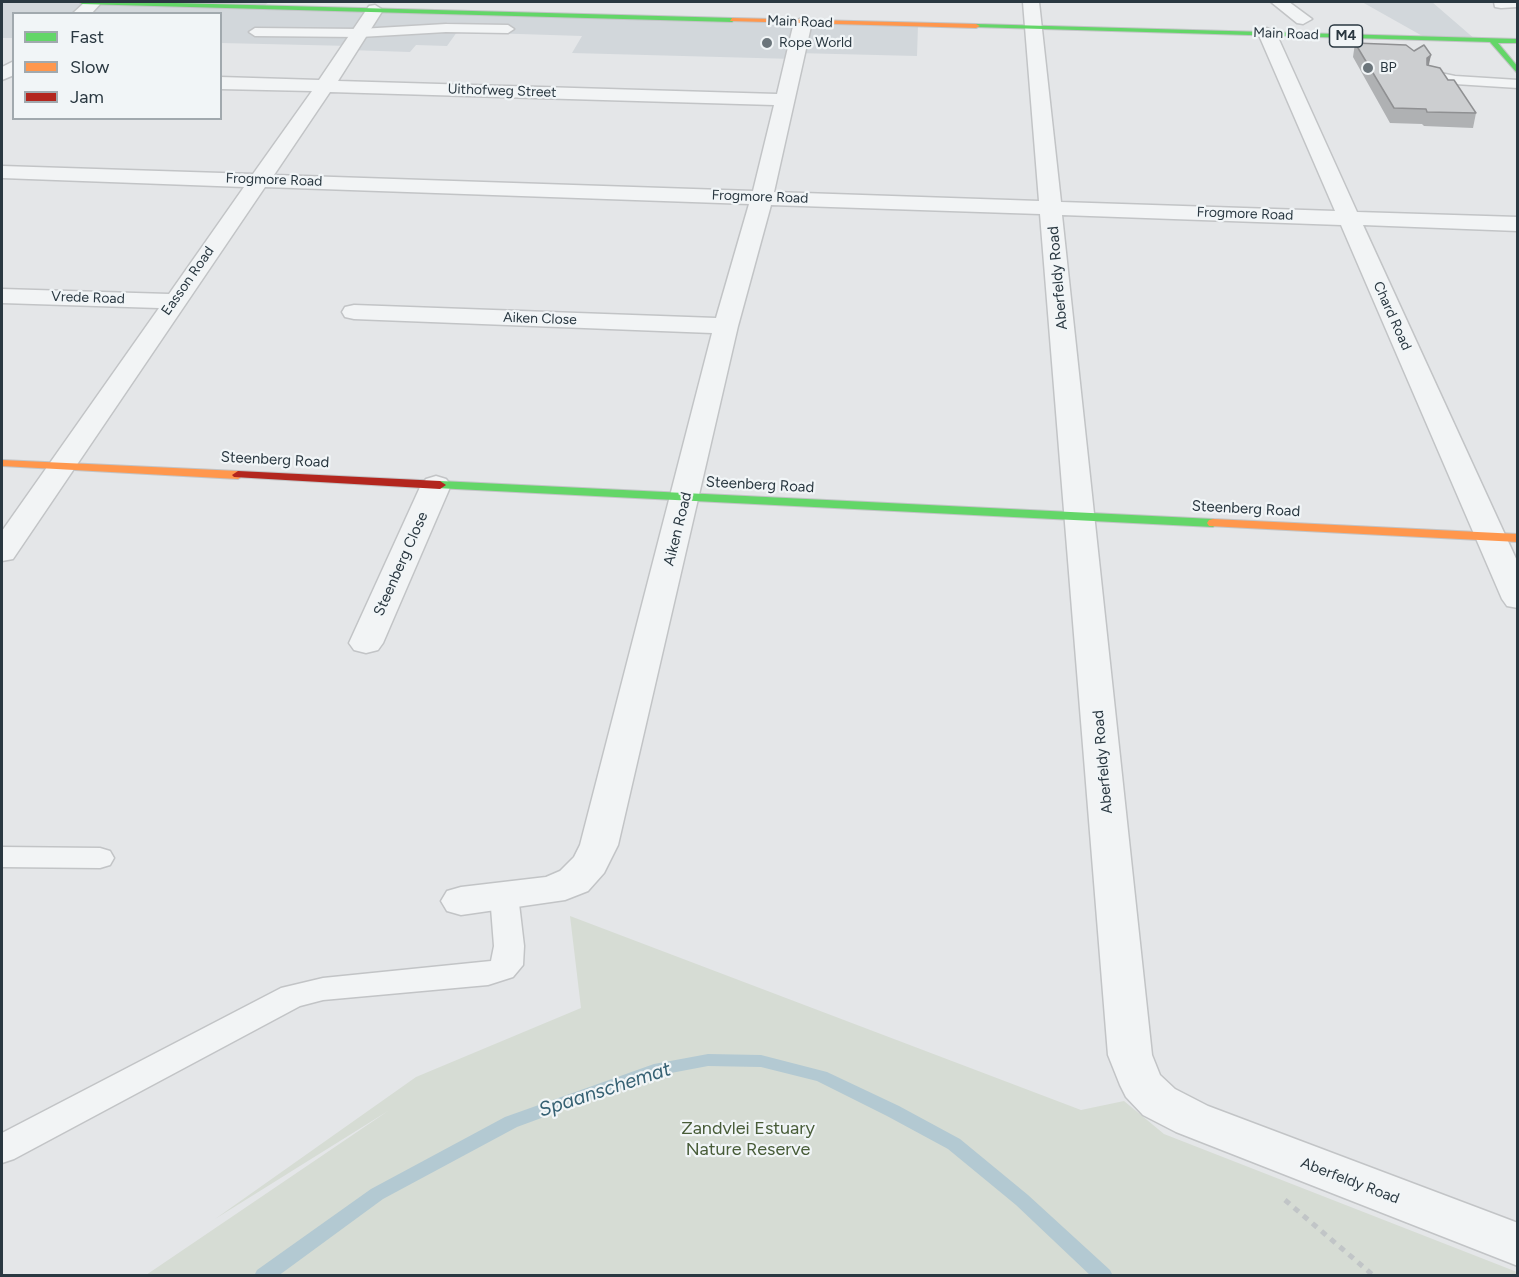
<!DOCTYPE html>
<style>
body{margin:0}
#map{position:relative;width:1519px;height:1277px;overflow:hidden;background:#e4e6e8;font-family:Figtree,sans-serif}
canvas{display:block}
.frame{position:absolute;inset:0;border:3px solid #2a3841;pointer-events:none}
.legend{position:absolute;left:12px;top:12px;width:210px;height:108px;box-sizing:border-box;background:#f1f5f7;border:2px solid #a1a9ae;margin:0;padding:8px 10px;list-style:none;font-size:18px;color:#2a3841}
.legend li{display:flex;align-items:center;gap:12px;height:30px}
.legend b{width:30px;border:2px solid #a1a9ae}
</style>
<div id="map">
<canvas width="1519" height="1277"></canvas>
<div class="frame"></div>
<ul class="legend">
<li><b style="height:8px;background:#63d668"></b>Fast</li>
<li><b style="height:8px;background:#ff974d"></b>Slow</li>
<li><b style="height:8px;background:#b3261e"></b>Jam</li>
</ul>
</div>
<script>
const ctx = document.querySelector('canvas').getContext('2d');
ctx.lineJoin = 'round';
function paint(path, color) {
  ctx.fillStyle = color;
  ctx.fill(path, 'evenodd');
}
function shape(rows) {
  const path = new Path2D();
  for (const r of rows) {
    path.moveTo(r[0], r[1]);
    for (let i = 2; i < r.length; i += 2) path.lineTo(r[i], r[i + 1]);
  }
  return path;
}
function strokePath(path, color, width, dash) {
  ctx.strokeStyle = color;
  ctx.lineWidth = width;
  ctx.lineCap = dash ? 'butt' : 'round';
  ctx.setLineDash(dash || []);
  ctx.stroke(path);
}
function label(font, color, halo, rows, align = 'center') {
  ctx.font = font + ' Figtree,sans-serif';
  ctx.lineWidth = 4.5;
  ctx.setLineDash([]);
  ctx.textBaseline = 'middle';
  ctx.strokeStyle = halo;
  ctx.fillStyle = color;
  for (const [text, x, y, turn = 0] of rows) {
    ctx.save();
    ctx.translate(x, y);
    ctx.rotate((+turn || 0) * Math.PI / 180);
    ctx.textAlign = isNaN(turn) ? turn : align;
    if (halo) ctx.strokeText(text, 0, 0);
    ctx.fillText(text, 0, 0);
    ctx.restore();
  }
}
const built = shape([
 [2,2,269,2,264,6,918,25,917,56,796,53,794,59,572,53,582,36,457,32,447,46,416,45,410,52,349,50,351,46,221,43,220,14,14,14,13,38,2,38],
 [1362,2,1432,2,1476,40,1426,38]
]);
const green = shape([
 [570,916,1081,1110,1124,1101,1164,1134,1517,1272,1517,1275,146,1275,388,1111,215,1219,416,1077,581,1008]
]);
const stream = shape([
 [708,1054,761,1055,827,1072,899,1106,960,1139,1028,1195,1110,1270,1113,1276,1091,1276,1016,1205,948,1149,887,1116,817,1081,761,1067,708,1066,655,1076,517,1127,383,1199,278,1276,254,1276,257,1270,371,1189,505,1117,654,1064,708,1054]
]);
const path = shape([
 [1285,1200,1374,1276]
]);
const lane = shape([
 [446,24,508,25,514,29,508,33,446,32,360,37,255,36,249,32,255,28,360,29,446,24],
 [1431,71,1455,76,1518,80,1518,88,1455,84,1426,78,1426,72,1431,71],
 [2,847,100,848,110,851,114,858,110,865,100,868,2,867,2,847],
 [504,885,514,888,518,895,524,946,523,965,513,977,488,985,323,1000,300,1006,14,1159,2,1163,2,1133,281,988,323,978,491,961,494,946,490,895,494,888,504,885]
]);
const street = shape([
 [85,2,102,2,91,14,72,14,85,2],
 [1023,2,1039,2,1061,202,1335,211,1258,33,1267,28,1276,33,1357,212,1518,217,1518,231,1363,225,1518,563,1518,608,1507,606,1502,599,1341,225,1062,215,1152,1055,1160,1075,1175,1089,1208,1106,1518,1223,1518,1266,1176,1132,1143,1115,1126,1097,1120,1085,1108,1055,1040,214,771,205,738,326,618,845,604,873,588,891,565,900,461,915,447,911,441,901,447,891,461,887,546,877,560,871,574,857,580,845,712,333,354,319,345,317,342,312,345,307,354,305,716,318,749,204,265,187,13,559,2,561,2,531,159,308,2,303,2,289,169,294,244,187,2,178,2,166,253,174,312,91,220,89,220,77,319,80,369,6,375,5,383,10,338,81,777,94,794,22,803,17,812,22,774,192,1039,201,1023,2],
 [330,92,774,105,753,191,274,175,330,92],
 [1271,2,1289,2,1312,19,1303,24,1297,23,1271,2],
 [1494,2,1518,2,1518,7,1501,8,1495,7,1494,2],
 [14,61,14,75,2,80,2,67,14,61],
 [436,476,446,479,451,485,383,643,378,650,366,653,354,650,349,643,421,485,426,479,436,476]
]);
const fast = shape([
 [79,2,138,2,732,18,735,20,732,22,82,4,79,2],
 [976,24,1518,39,1518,43,1498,43,1518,67,1518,74,1490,42,974,27,972,26,976,24],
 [440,481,1213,519,1219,523,1213,527,436,488,434,485,440,481]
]);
const slow = shape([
 [732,18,976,24,980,26,976,28,730,21,732,18],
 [2,460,238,471,244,475,238,479,2,466,2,460],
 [1213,519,1518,534,1518,542,1209,526,1207,523,1209,520,1213,519]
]);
const jam = shape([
 [238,471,440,481,446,485,440,489,234,477,232,475,238,471]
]);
const wall = shape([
 [1355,43,1414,51,1431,55,1428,65,1448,80,1476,113,1473,128,1424,126,1422,124,1390,123,1353,57]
]);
const shadedWall = shape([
 [1431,55,1428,69,1427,58]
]);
const building = shape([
 [1355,43,1406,45,1414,51,1424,45,1431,55,1427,58,1427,65,1440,68,1448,80,1454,80,1476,113,1427,112,1426,109,1394,108,1355,43]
]);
const markers = [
 [767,43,6,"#6b757b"],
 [1368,68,6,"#6b757b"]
];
const farStreetnames = [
 ["Main Road",800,22,2],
 ["Main Road",1286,34,2],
 ["Uithofweg Street",502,91,2],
 ["Frogmore Road",274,180,2],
 ["Frogmore Road",760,197,2],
 ["Frogmore Road",1245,214,2],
 ["Easson Road",188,281,-55],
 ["Vrede Road",88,298,2],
 ["Chard Road",1392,316,66],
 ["Aiken Close",540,319,2]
];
const shields = [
 [1346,36,33]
];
const shieldNames = [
 ["M4",1346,36]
];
const farPoinames = [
 ["Rope World",779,43],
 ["BP",1380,68]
];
const streetNames = [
 ["Aberfeldy Road",1058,278,-95],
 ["Steenberg Road",275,460,3],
 ["Steenberg Road",760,485,3],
 ["Steenberg Road",1246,509,3],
 ["Aiken Road",678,529,-76],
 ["Steenberg Close",401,564,-66],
 ["Aberfeldy Road",1103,762,-95],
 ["Aberfeldy Road",1350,1181,21]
];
const nearParknames = [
 ["Zandvlei Estuary",748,1129],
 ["Nature Reserve",748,1150]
];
const nearWaternames = [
 ["Spaanschemat",605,1090,-18]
];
paint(built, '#d2d7db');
paint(green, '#d6dcd4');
paint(stream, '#b3c9d2');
strokePath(lane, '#c2c4c6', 3);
strokePath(street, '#c2c4c6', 3);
strokePath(fast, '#c2c4c6', 2);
strokePath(slow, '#c2c4c6', 2);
strokePath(jam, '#c2c4c6', 2);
strokePath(path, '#c1c5c7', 5, [6, 6]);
paint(lane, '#f2f4f5');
paint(street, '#f2f4f5');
paint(fast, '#63d668');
paint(slow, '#ff974d');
paint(jam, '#b3261e');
paint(wall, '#afb1b3');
paint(shadedWall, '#8f9092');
paint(building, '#ccced0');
strokePath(building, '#8f9092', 1.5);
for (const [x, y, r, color] of markers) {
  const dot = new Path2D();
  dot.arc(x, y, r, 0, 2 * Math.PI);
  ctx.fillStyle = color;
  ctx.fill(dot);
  strokePath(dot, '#f1f5f7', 2);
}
label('14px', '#2a3841', '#f1f5f7', farStreetnames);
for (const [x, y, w] of shields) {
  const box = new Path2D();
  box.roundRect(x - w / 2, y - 11, w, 22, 4.5);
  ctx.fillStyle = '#f1f5f7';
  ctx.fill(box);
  strokePath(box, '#2a3841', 1.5);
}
label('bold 14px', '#2a3841', null, shieldNames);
label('14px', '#2a3841', '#f1f5f7', farPoinames, 'left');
label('15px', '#2a3841', '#f1f5f7', streetNames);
label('18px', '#485c38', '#f1f5f7', nearParknames);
label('italic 20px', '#366173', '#f1f5f7', nearWaternames);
</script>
